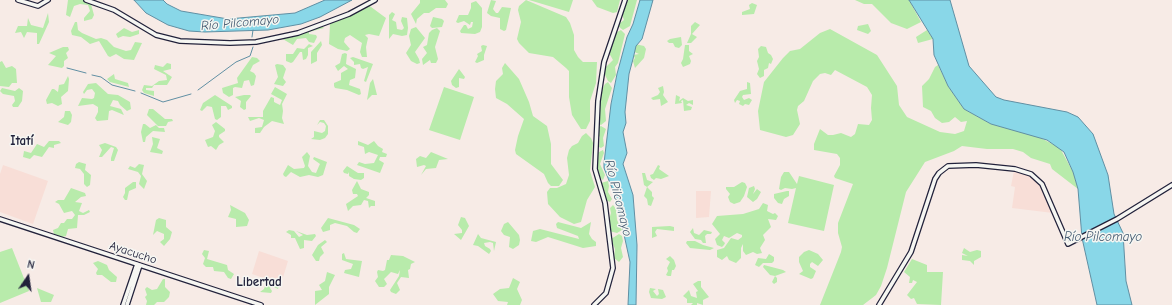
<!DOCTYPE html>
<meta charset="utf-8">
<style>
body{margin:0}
#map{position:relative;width:1172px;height:305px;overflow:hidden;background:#f7ebe6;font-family:"Comic Neue",sans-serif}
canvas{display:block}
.north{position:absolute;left:8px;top:257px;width:40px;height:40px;-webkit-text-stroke:3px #f6f6f2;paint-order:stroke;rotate:13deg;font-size:11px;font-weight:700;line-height:16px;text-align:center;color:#22223b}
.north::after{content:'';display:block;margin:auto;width:14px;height:18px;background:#22223b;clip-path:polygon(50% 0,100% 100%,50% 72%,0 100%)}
</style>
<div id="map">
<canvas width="1172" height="305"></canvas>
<div class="north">N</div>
</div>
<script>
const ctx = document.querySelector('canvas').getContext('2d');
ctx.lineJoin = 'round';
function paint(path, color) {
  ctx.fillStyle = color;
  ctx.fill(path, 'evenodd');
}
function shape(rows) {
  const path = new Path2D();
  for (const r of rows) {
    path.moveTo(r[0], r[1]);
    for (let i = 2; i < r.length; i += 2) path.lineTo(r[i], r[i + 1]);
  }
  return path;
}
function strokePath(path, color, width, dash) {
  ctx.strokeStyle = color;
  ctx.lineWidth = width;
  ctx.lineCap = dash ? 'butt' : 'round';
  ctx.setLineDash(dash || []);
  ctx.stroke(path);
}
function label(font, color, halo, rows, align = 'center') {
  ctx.font = font + ' "Comic Neue",sans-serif';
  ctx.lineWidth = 3;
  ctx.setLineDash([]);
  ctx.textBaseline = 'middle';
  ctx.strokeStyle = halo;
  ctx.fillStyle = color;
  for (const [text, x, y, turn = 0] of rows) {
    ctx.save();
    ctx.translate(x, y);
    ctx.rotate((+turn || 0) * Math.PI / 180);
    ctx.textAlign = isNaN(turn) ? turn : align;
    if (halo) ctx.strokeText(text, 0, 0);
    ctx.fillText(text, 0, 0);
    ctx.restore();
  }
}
const built = shape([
 [3,165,48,181,33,224,0,212,0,174],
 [1014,171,1025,173,1035,179,1042,189,1053,213,1012,208,1015,187,1011,186],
 [696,191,711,191,709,217,696,218],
 [259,251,288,261,281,284,252,274]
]);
const green = shape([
 [68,0,88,0,91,4,94,15,92,19,84,21,84,18,90,11,88,5,80,4,74,6,70,17,66,15],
 [420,0,445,0,448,4,446,8,436,8,429,13,424,13,417,19,416,24,411,14,420,3],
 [491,0,496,1,493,9,496,13,498,13,502,7,511,8,506,30,504,31,500,29,500,18,491,16,487,13],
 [526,0,566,17,570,23,574,35,574,50,578,57,583,62,597,62,596,83,590,101,590,121,586,129,581,129,572,115,569,97,569,71,566,68,553,57,529,53,519,43,517,39,521,22,518,10,519,6],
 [529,0,573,0,569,12],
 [592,0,620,0,617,12,613,13,597,7],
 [628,0,637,0,630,26,623,30,618,26,620,23,624,20,622,14],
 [855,0,909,0,921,22,907,29,891,23,872,4,864,4],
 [476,1,482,8,482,27,480,32,475,34,461,33,460,31,464,25,466,25,468,29,472,27,473,22,471,22,470,25,464,21,458,23,456,22,459,15,468,15,471,8,471,3],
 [752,3,757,5,754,14,742,15,742,12,750,9,749,5],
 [367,4,386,18,379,36,369,34,365,35,368,38,366,47,367,57,362,57,360,52,362,43,350,35,345,38,344,42,350,49,347,51,338,49,329,44,330,24,333,20,351,16],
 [392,12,395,14,392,20,396,22,397,29,402,30,404,28,401,21,402,17,407,18,408,28,407,35,402,36,393,34,389,39,389,15],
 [48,13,49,22,39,44,37,44,37,33,27,32,24,38,21,32,15,33,18,26,27,26,28,18,31,25,43,28],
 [433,17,442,19,444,21,442,27,432,28,430,26],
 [75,22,77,22,78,30,82,33,96,39,101,38,107,40,114,47,126,51,131,50,135,42,142,43,134,60,124,59,116,54,110,57,108,56,99,41,90,44,81,37,72,35,71,31],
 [695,22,700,25,692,34,697,37,691,43,687,43,691,34,691,26],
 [868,24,871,31,868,34,857,30,858,26],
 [321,25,324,28,309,32,309,34,316,35,317,37,314,43,309,42,306,38,297,39,293,45,281,38,291,37,298,33],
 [416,27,425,38,415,52,419,59,420,63,417,64,411,61,406,53,411,45,409,36,411,29],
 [124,28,132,32,139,30,139,34,130,37,123,36,118,38,116,34],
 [437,28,440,31,435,47,438,59,436,63,431,63,430,60,423,65,422,59,427,53,423,47,427,45,429,33,432,30],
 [830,29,877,55,897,86,899,105,907,117,940,132,955,134,964,131,967,121,961,122,955,117,949,122,942,123,935,118,931,111,923,107,922,86,929,79,935,67,938,65,948,86,964,109,991,124,1037,136,1060,148,1073,172,1078,189,1052,169,1050,164,1031,158,1023,152,1013,149,987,149,962,146,954,151,925,162,906,192,887,268,881,286,876,295,863,305,820,305,841,252,842,247,838,233,838,223,853,184,835,178,834,176,840,165,840,158,837,154,814,150,814,144,820,129,828,135,833,135,841,133,851,137,855,134,858,124,869,125,872,120,871,108,872,95,867,87,835,70,831,75,825,73,820,74,813,81,804,101,798,106,797,110,800,124,793,135,786,137,760,130,758,111,764,82,783,58,790,51,800,49,820,33],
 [621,30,625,34,618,63,615,67,616,75,611,83,608,81,605,75,605,68,613,60,609,53,615,33],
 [927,30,933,39,918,43,916,37],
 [681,37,682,45,679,48,675,47,673,43,669,43,667,41,670,39],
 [321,41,322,45,317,53,317,61,311,64,311,52],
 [309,44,313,46,308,48,308,55,306,59,303,60,302,52,300,52,293,62,291,63,286,61,286,54,293,54,297,48,304,49],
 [635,44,644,46,646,49,644,58,635,68,633,61,635,58,633,55,639,54,632,51],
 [483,45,487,46,484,55,484,60,477,63,475,62,478,56,477,54,482,51,481,46],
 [685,45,689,45,689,51,693,54,689,56,691,61,690,64,683,67,681,63,683,59],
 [761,46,766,47,768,53,771,55,773,59,771,64,769,63,768,68,764,70,764,76,760,78,757,74,759,69,757,61,759,57,758,49],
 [63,47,68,47,69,50,66,53,68,58,64,61,64,66,62,68,48,65,56,56,49,53],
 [345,53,347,54,346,64,356,69,355,78,350,80,349,85,360,89,361,94,359,95,347,90,335,88,334,86,334,83,341,80,341,73,348,69,344,66,338,71,335,66,340,63,342,54],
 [252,57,257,58,260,61,253,65,250,71,254,73,256,76,254,85,251,86,249,80,244,81,242,88,235,87,233,88,233,95,229,97,223,93,222,88,238,83,237,78],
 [353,57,373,64,366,82,364,81,368,67,363,69,361,68,360,64,354,65,354,62,350,58],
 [2,61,6,68,12,66,16,69,17,83,12,83,9,87,0,86,0,62],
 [167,63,171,64,171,69,163,71,172,77,167,85,154,85,152,88,146,88,146,90,154,91,154,96,144,93,142,90,144,85,152,86,159,81,167,80,166,75,154,69,155,65,163,67],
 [505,63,519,79,529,102,533,116,547,126,551,144,551,164,563,180,559,186,551,186,548,183,544,174,516,154,515,150,518,136,524,119,507,104,496,98,495,89,496,81,503,74,502,68],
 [277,64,283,65,286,69,283,78,286,82,283,86,274,84,278,77,275,65],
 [459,69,465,77,464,79,459,78,459,87,456,88,452,85,451,81],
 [114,74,115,79,128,83,129,87,110,82,107,79],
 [68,76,69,79,68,91,61,97,62,104,58,106,52,103,47,104,46,100,52,89,54,89,58,92,59,85,64,84],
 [373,79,377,95,372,95,367,100,370,83],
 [608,82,612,88,605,109,606,121,601,125,599,124,598,108,601,92,605,84],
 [747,82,750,83,751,94,743,95,742,97,744,100,749,98,752,100,749,105,745,104,743,106,739,104,740,101,737,100,735,103,734,100,740,91,747,89],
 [96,83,108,94,118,95,130,102,131,109,127,111,120,105,118,101,113,100,110,106,121,109,124,115,112,110,109,111,108,120,97,121,95,118,98,112,98,107,93,104,78,106,82,98,92,99,94,98,95,93,92,89,87,90,84,94,83,92,88,84],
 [663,86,664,92,663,95,668,102,661,106,660,99,653,100,651,98,658,95,660,92,658,88],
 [275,87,287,94,282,104,283,111,282,118,284,124,272,121,264,127,260,133,255,133,255,128,262,127,264,120,259,118,250,121,248,117,263,117,263,111,271,97,274,98,274,102,280,105,282,100,271,94],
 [444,87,474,97,460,140,429,130],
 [2,88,15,91,19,88,23,91,22,101,18,107,13,107,12,105,15,101,14,96,3,94,0,91],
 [215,95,232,106,232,108,228,110,226,106,221,106,221,117,217,120,215,119,212,107,207,106,202,111,200,110,203,103],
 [244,95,250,95,251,96,246,102,246,109,244,110,240,107,241,101,235,97],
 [676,95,680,97,679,101,683,98,688,101,693,100,693,105,689,103,686,105,692,107,691,110,684,111,683,100,681,101,682,103,675,104],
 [149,109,153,109,165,119,172,119,173,121,168,122,166,126,158,126,147,115],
 [65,111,70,111,72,115,71,122,68,125,58,122,64,117],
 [320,120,324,120,328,126,328,134,325,138,320,140,311,139,314,137,314,131,322,133,325,131,326,126,324,123,320,122,317,125],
 [216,122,225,129,225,131,219,135,219,137,224,142,219,145,216,150,211,146,208,147,205,140,213,137,215,131,212,125],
 [143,124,145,124,150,128,156,125,159,128,164,128,165,132,153,131,146,137,145,142,143,142,141,132],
 [601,126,606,129,603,138,604,146,601,148,599,147,600,137,598,135,599,127],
 [586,133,591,138,593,143,590,171,595,187,587,200,581,222,574,224,560,217,548,204,547,192,550,188,557,188,566,184,569,175,567,158,569,150,572,146,578,143,582,136],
 [152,137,160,139,157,148,163,151,162,154,150,152,153,144],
 [49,141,59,141,61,143,54,145,54,148,49,147,42,157,34,155,30,159,23,157,24,151,31,153,37,144,44,147],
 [358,141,368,145,374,141,378,146,383,149,382,152,387,154,386,157,380,157,379,160,384,163,380,173,357,165,359,162,365,164,374,163,378,155,369,152,365,154,364,147,358,145],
 [105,143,116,147,118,150,114,161,111,161,111,158,114,148,111,147,102,157,99,157,102,150,99,145],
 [603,150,604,153,600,164,605,175,603,180,599,177,596,157,597,153],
 [307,152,310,156,308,166,312,172,316,173,319,166,320,164,313,159,314,157,327,162,323,175,318,177,309,175,300,177,291,172,286,177,284,176,283,174,288,165,294,169,304,168,305,166,302,157],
 [431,152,448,159,439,160,436,168,426,169,421,175,426,166,424,165,417,167,416,159,420,156,426,158],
 [79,162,86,164,85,170,91,175,90,185,87,187,84,184,84,174,80,169,75,168,76,164],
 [139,164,144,165,142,174,147,181,144,189,139,184,141,176,138,172,128,169,130,166,135,168],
 [658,165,660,166,659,169,669,176,661,179,656,178,654,180,651,178,650,175,653,174],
 [347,166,358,173,364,173,364,178,361,180,354,179,349,176,349,172,348,174,344,173,343,171],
 [784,172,789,172,797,184,799,176,834,185,824,231,788,223,796,188,792,189,785,188,781,190,779,189,781,177],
 [642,173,645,173,647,180,653,182,647,187,652,192,652,196,654,198,651,206,648,205,647,199,644,196,647,187,644,185],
 [357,181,361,189,369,192,369,195,366,198,375,201,375,206,371,206,369,208,368,201,364,200,361,205,353,206,348,211,346,204,358,196,357,194,353,194,352,190],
 [608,181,609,186,608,192,612,199,610,202,606,200,605,192,602,189,601,183],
 [133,182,136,182,136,188,129,191,127,200,125,200,123,197,125,193,125,188],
 [742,182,745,183,747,187,744,196,740,202,734,204,730,202,728,197,730,194,726,189,726,187,734,187],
 [754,186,755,189,753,194,757,189,761,192,757,199,753,202,747,197,749,188],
 [71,188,85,193,86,196,81,197,75,202,82,203,79,211,83,213,89,210,90,212,84,215,78,215,77,228,68,229,66,236,62,237,54,234,53,230,58,228,61,223,64,223,67,219,72,219,75,215,72,211,64,213,59,204,55,202,58,200,64,200],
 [787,191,789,191,789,196,784,199,782,204,778,203,774,198,774,194],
 [763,203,768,205,767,211,773,214,775,213,778,216,776,220,768,219,771,227,763,235,765,240,760,248,762,253,757,254,753,252,746,255,743,251,743,244,741,248,741,258,736,263,729,260,727,256,722,260,717,257,717,250,724,248,731,238,738,240,742,237,742,235,737,233,729,238,724,236,722,240,725,243,724,245,722,247,717,245,715,239,720,234,712,224,717,216,743,214,759,209],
 [230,205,245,213,249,220,247,226,236,227,236,219,228,217,231,210],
 [613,205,616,209,617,220,622,230,617,233,609,231,608,223,611,213,610,208],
 [461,217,465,218,469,226,461,240,454,234,462,233,462,230,458,225],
 [159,218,166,220,166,227,172,232,170,239,164,246,160,242,164,239,164,234,157,231,153,235,156,220],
 [328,218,354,225,360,229,357,233,354,232,347,226,335,223,330,225,330,230,323,232,321,228],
 [508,222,519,235,520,240,519,245,513,249,509,247,510,237,504,235,501,231,504,224],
 [558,222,581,228,591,222,589,234,592,239,596,242,596,246,583,248,548,237,536,242,531,241,533,231,540,229,579,239,578,236,557,228,556,224],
 [670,226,674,227,674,231,657,229,655,232,657,236,652,238,652,227],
 [693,228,694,233,699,235,704,230,712,232,711,234,707,234,705,236,706,243,703,243,701,240,695,239,692,235,690,232],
 [289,230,294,231,299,237,303,235,296,231,307,235,315,234,316,236,312,241,304,240,304,248,300,249,295,238,291,238,291,235,286,232],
 [478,234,481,238,496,242,494,251,493,243,490,242,484,243,485,246,490,249,491,251,489,254,478,246,473,245],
 [619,234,622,236,623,241,621,248,623,257,619,262,614,258,615,249,611,239],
 [325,240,327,242,321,247,324,253,320,257,319,261,316,261,312,255,318,245],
 [687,241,695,241,703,245,714,248,710,250,690,248,686,243],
 [12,248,29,291,0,303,0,252],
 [964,248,970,252,977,250,981,251,981,257,974,261,974,265,970,261,962,260,962,255,968,256,962,253],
 [204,250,209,251,207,259,227,265,228,270,234,274,231,279,228,278,224,272,214,271,213,267,206,267,203,264,205,258,202,254],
 [809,250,818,254,823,260,818,266,812,262,810,264,810,267,816,271,813,278,811,279,799,274,803,271,799,262,799,257,804,252],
 [344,253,346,259,362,261,359,277,344,273,345,270,351,269,353,264,342,260,342,254],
 [769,254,774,257,774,261,772,263,763,263,759,267,755,265,758,258,766,259],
 [391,255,403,256,415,262,411,264,410,269,408,270,409,278,401,277,397,283,400,290,396,294,391,292,390,290,399,276,400,270,398,274,391,272,384,279,387,284,384,287,379,287,375,281,378,277,377,272,378,270,383,271,385,270,387,260,389,260],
 [670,256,674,260,676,266,674,270,672,270,671,276,668,276,666,275,668,271,667,268,670,262,666,259],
 [912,259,927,265,927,272,943,272,941,305,917,304,914,298,911,299,907,295,917,282,913,280,912,283,909,283,910,277,904,272],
 [98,261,107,265,109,270,117,277,116,282,111,282,102,275,97,275,96,273,98,269,93,263],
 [764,265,783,270,786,272,775,276,777,278,777,282,774,284,772,282,775,276,770,275,763,267],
 [327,272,335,275,329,287,329,294,315,305,315,291,322,290,319,285,325,281],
 [513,278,520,282,517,289,522,300,520,305,507,305,508,302,498,301,493,294,500,289,509,288],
 [163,279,165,279,165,287,170,292,169,297,164,302,157,302,154,305,146,305,147,301,145,297,147,295,145,289,147,287,152,290,157,289],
 [272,280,279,285,278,289,272,286,270,288,272,291,271,293,260,292,264,289,266,283,270,285],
 [698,281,701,281,701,287,709,297,703,300,703,305,697,303,697,305,691,305,693,303,687,303,687,299,683,296,689,290,691,296,697,298,696,292,698,291,693,284],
 [37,288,54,295,51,302,41,302],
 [650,288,656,289,653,291,657,296,659,294,658,289,663,290,666,297,662,299,651,298,649,292]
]);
const water = shape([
 [134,0,163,0,167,4,181,11,228,19,295,13,325,0,352,0,320,17,301,24,268,30,205,32,189,31,168,25,146,13,134,0],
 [640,0,653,0,642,39,636,46,633,59,629,74,625,112,626,123,623,132,627,153,623,164,633,195,637,245,636,305,628,305,630,262,616,198,604,168,604,163,611,104,617,74,627,37,633,24,640,0],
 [909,0,950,0,969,66,996,97,1004,100,1067,112,1078,117,1093,134,1108,175,1114,214,1123,233,1126,281,1132,305,1097,305,1082,238,1078,189,1073,172,1064,152,1047,140,991,124,964,109,948,86,934,55,933,39,909,0]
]);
const stream = shape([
 [252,37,253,30],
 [67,68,86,73],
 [92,75,101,77,112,85,135,91],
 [198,90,236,62,250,56,253,47],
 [141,93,163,102,191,94]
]);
const secondary = shape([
 [18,0,38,6,48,0],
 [86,0,114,10,156,35,180,41,230,43,256,42,298,33,349,14,375,0],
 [0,219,261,305],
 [123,305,137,264],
 [127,305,140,265],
 [594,305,606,293,613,268,605,203,595,169,598,101,604,62,625,0],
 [879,305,911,252,935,179,939,173,948,166,976,165,1015,169,1031,174,1042,184,1068,244,1117,219,1172,185]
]);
const streetNames = [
 ["Ayacucho",133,253,18]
];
const waterNames = [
 ["Río Pilcomayo",240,23,-5],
 ["Río Pilcomayo",618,198,76],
 ["Río Pilcomayo",1103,237]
];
const neighbourhoodNames = [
 ["Itatí",22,141],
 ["Libertad",259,282]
];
paint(built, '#f8ded7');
paint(green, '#b8ebab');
paint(water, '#89d7e8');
strokePath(water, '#608fa3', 1);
strokePath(stream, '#608fa3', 1);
strokePath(secondary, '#22223b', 6);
strokePath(secondary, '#f6f6f2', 3.5);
label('12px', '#22223b', '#f6f6f2', streetNames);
label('italic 13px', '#41586f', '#f6f6f2', waterNames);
label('bold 13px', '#22223b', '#f6f6f2', neighbourhoodNames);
</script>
